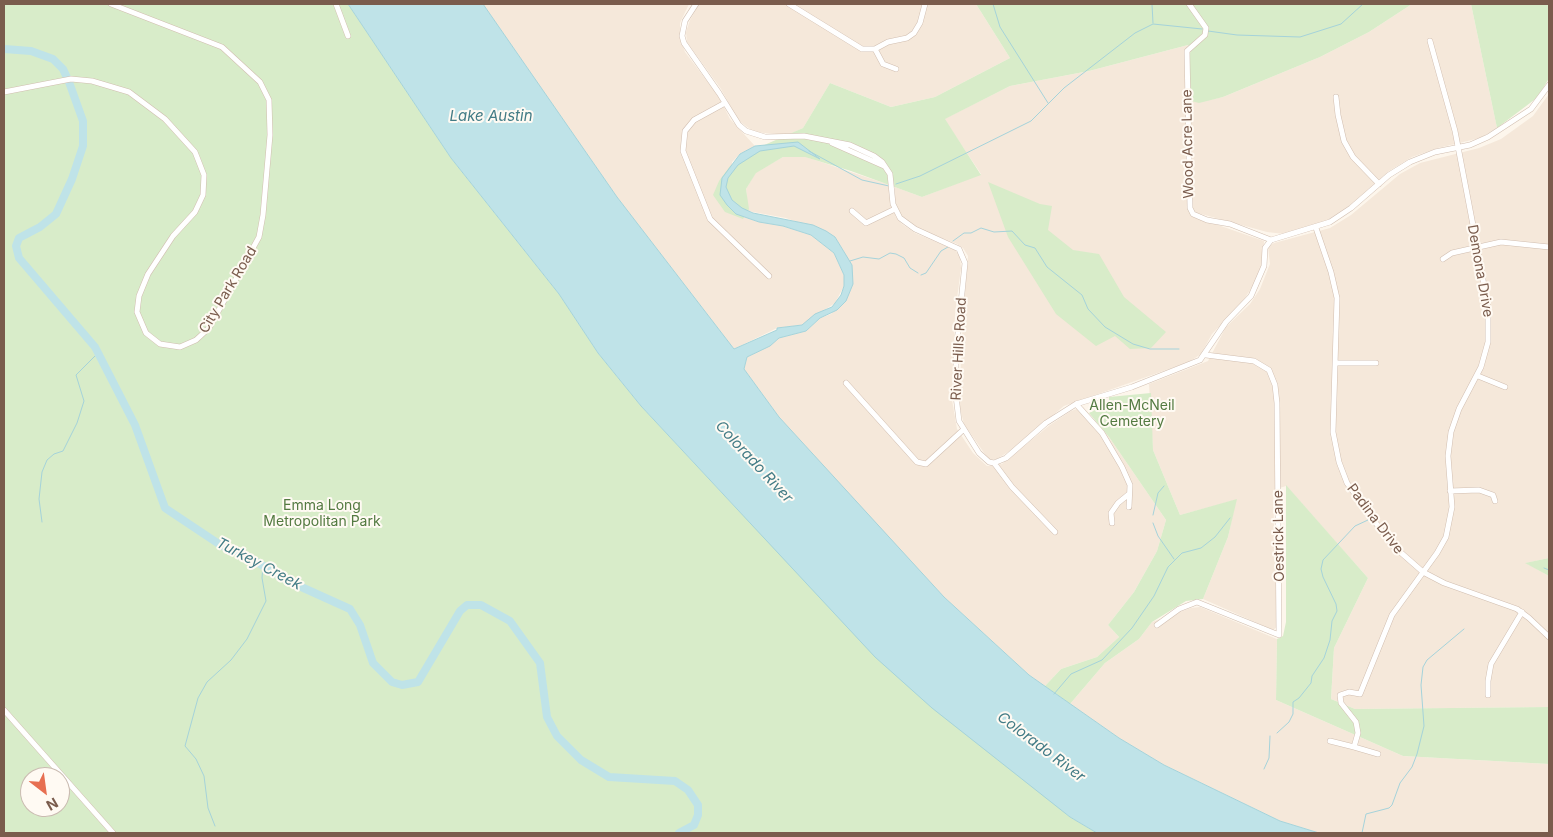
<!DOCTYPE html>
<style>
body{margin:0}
#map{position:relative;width:1553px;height:837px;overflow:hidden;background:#fdf6ec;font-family:Inter,sans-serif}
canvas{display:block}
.frame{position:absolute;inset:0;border:5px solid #7a5c4d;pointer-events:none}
.north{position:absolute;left:20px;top:767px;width:50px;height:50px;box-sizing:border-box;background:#fffaf3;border:1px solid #cabbb1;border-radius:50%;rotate:150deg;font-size:14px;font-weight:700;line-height:20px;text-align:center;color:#7a5c4d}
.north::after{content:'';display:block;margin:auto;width:18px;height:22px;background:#e76f51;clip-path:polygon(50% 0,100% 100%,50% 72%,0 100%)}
</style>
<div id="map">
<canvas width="1553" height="837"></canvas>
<div class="frame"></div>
<div class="north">N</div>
</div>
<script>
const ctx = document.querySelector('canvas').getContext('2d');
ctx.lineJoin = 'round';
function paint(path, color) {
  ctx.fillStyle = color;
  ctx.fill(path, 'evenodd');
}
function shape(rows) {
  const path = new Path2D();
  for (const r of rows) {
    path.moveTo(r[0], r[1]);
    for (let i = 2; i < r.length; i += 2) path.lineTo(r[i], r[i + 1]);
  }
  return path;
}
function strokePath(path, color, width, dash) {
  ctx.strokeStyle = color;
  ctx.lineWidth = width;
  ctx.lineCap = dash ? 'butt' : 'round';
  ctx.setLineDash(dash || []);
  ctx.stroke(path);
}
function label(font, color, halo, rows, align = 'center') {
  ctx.font = font + ' Inter,sans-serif';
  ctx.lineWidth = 4;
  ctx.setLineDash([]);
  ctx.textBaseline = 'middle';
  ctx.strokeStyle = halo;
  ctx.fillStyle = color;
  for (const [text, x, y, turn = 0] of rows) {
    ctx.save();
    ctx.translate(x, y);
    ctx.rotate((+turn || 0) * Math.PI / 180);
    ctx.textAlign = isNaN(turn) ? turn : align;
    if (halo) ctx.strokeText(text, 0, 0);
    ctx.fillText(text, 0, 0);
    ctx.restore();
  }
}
const residential = shape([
 [483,4,689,4,680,23,680,37,685,52,719,97,730,119,755,146,740,154,732,162,736,214,759,222,783,226,811,235,834,253,844,275,844,286,835,303,802,325,777,328,734,349,617,197],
 [699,4,976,4,1010,58,935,97,891,107,830,83,803,128,788,135,754,132,738,120,721,89,687,42,686,32,690,20],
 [1412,4,1471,4,1497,128,1480,138,1438,148,1412,157,1389,171,1342,212,1323,223,1284,234,1267,232,1194,212,1195,217,1264,241,1263,264,1256,281,1241,304,1212,334,1201,354,1189,362,1064,406,1011,450,997,459,989,460,964,424,959,405,963,318,968,256,963,248,957,244,914,227,901,217,895,206,895,187,922,197,981,174,944,119,1010,86,1089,71,1188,45,1191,50,1191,101,1199,102,1223,97,1320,57,1369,32],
 [1549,94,1549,558,1526,563,1549,576,1549,707,1355,709,1331,699,1334,648,1368,578,1286,486,1273,490,1277,627,1273,630,1203,599,1228,537,1236,500,1180,515,1153,450,1149,384,1208,361,1226,327,1250,304,1260,289,1270,264,1268,247,1274,243,1330,228,1351,215,1400,174,1420,163,1479,148,1501,139,1533,116],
 [783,157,806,157,890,185,892,206,896,217,902,224,915,233,955,250,960,256,961,268,955,314,952,400,957,429,973,453,987,466,1002,464,1050,425,1071,411,1083,407,1109,437,1166,520,1157,551,1134,592,1108,625,1119,637,1097,657,1061,669,1045,686,1029,675,944,597,869,517,779,417,744,369,747,357,769,346,779,338,806,331,820,318,831,314,849,293,852,285,844,252,835,237,786,218,748,211,746,189,756,172],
 [1200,607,1277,639,1276,700,1403,756,1549,764,1549,833,1319,833,1280,821,1164,765,1119,738,1070,704,1105,663,1139,639,1152,622,1191,608]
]);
const green = shape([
 [4,4,348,4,451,158,559,294,598,353,641,406,740,512,1070,817,1097,833,4,833],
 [30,777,60,777,60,807,30,807],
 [976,4,1412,4,1369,32,1320,57,1223,97,1199,103,1191,101,1189,57,1191,50,1188,45,1089,71,1010,86,945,119,981,175,922,197,851,171,805,157,783,157,756,173,746,189,749,209,743,219,725,212,713,195,719,181,730,166,753,150,803,128,830,83,891,107,935,97,1010,58],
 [1471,4,1549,4,1549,78,1538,97,1497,128],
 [988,182,1040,204,1052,206,1048,230,1073,250,1099,254,1124,297,1166,332,1151,348,1130,349,1115,336,1096,346,1056,314,1008,237],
 [1151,393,1153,450,1180,515,1237,499,1228,537,1203,599,1186,601,1152,622,1139,639,1105,663,1070,704,1045,686,1061,669,1097,657,1119,637,1108,625,1134,592,1157,551,1166,520,1109,437,1089,413,1109,403,1109,397],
 [1286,485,1368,578,1334,648,1331,699,1355,709,1549,707,1549,764,1403,756,1276,700,1277,639,1283,636,1286,622],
 [1549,558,1549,576,1525,563]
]);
const water = shape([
 [348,4,483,4,617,197,734,349,777,330,777,328,802,325,815,314,832,307,841,295,844,286,844,275,834,253,811,235,783,226,759,222,736,214,727,205,720,195,722,178,740,154,755,146,798,142,820,159,794,146,760,151,738,165,728,178,726,187,732,200,742,208,753,213,813,225,826,231,835,237,852,265,853,284,846,301,837,310,820,318,806,331,779,338,770,346,747,357,744,369,779,417,944,597,1029,675,1119,738,1164,765,1280,821,1319,833,1097,833,1070,817,932,708,875,657,641,406,598,353,559,294,451,158,348,4]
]);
const stream = shape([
 [993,4,1000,27,1048,103],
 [1152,4,1153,23],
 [1208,31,1237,35,1300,37,1341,24,1363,4],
 [809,151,862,180,889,186],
 [896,184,920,176,1031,121,1064,88,1135,33,1153,24,1202,29],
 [953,241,964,233,971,233,981,228,994,232,1012,231,1025,245,1035,248,1047,267,1082,295,1088,309,1105,327,1133,344,1150,349,1179,349],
 [850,261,863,257,879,259,890,253,896,254,904,258,910,268,918,273],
 [921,275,926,273,941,251,948,247],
 [1153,515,1158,493,1164,486],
 [42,522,39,499,42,472,47,460,54,454,63,451,77,423,84,401,76,375,98,353],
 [1153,523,1158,536,1174,559],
 [1544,568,1549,570],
 [1054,694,1071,674,1102,660,1132,628,1154,596,1168,567,1182,553,1201,548,1215,537,1230,518],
 [1277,733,1289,722,1293,714,1293,702,1299,698,1311,683,1312,676,1324,658,1330,640,1332,621,1337,611,1336,604,1323,577,1321,569,1323,560,1355,526,1368,520],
 [1264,769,1269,758,1270,736],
 [215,826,208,808,204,776,196,759,185,746,198,698,207,682,231,660,247,639,266,601,262,578,263,565],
 [1362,833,1366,814,1389,808,1392,805,1400,783,1412,767,1417,754,1424,726,1421,685,1423,667,1427,660,1464,629]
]);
const river = shape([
 [4,49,31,51,53,59,63,69,69,82,83,121,83,146,72,179,56,214,40,227,19,238,16,246,19,258,95,347,135,425,165,508,222,546,242,553,288,581,350,609,360,625,373,663,392,682,402,685,418,682,460,611,467,605,481,605,510,621,540,663,547,717,557,736,581,760,609,777,675,781,688,790,698,805,698,815,694,825,679,833]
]);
const minor = shape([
 [336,4,348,36],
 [696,4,685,21,682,36,684,43,719,93,739,125,746,131,765,137,804,136,850,145,874,156,882,162,890,174,893,204,900,218,915,229,959,249,965,263,956,353,956,396,959,421,979,453,989,462,994,463,1012,487,1055,532],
 [789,4,862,49,875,49,883,64,896,69],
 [1189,4,1206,28,1205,35,1187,51,1190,208,1193,214,1207,220,1230,224,1271,240],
 [875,49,888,42,907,38,914,33,920,23,925,4],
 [4,92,71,79,92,81,129,92,165,119,195,152,204,175,203,195,195,212,173,236,148,274,139,296,137,312,146,333,160,344,180,347,196,340,209,328,259,237,263,215,270,135,269,100,260,82,222,47,111,4],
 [1336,97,1338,115,1344,141,1353,157,1379,184],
 [725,103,694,120,685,131,683,151,710,219,769,276],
 [832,143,884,166],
 [852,211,866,223,895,209],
 [1316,228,1331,272,1337,298,1333,432,1339,462,1347,483,1391,544,1423,572,1444,583,1517,609,1529,618,1549,637],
 [1443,259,1452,253,1501,242,1549,247],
 [1335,363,1376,363],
 [1478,376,1505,387],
 [846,383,917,462,926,464,963,430],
 [1076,404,1102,433,1122,467,1130,485,1129,507],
 [994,463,1006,458,1046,423,1076,404,1132,387,1200,360,1226,322,1251,296,1264,266,1265,248,1271,240,1330,222,1351,208,1389,175,1410,162,1435,152,1470,145,1488,137,1531,109,1549,85],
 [1450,491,1479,490,1493,495,1495,501],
 [1112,523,1111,513,1118,503,1129,494],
 [1157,625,1179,609,1197,602,1279,635,1277,403,1275,385,1269,370,1254,361,1206,355],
 [1488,695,1488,681,1491,664,1522,612],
 [4,710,113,833],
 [1330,741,1354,747,1358,733,1356,722,1341,703,1340,695,1349,692,1360,694,1392,615,1437,553,1446,537,1452,507,1448,456,1451,432,1459,409,1481,367,1488,342,1488,308,1477,246,1455,131,1430,41],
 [1354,747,1378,754]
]);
const streetNames = [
 ["Wood Acre Lane",1188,144,-91],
 ["Demona Drive",1480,271,80],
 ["City Park Road",228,290,-59],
 ["River Hills Road",959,349,-87],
 ["Padina Drive",1375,519,53],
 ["Oestrick Lane",1279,536,-91]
];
const parkNames = [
 ["Allen-McNeil",1132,406],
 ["Cemetery",1132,422],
 ["Emma Long",322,506],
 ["Metropolitan Park",322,522]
];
const waterNames = [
 ["Lake Austin",491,116],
 ["Colorado River",754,462,47],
 ["Turkey Creek",259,564,28],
 ["Colorado River",1041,747,37]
];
paint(residential, '#f5e8da');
paint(green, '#d8ecc9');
paint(water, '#bfe3e8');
strokePath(water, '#a5d3da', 1);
strokePath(stream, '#a5d3da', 1);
strokePath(river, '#bfe3e8', 8);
strokePath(minor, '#d1beb0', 6);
strokePath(minor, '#fff', 5);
label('14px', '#7a5c4d', '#fffaf3', streetNames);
label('14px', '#537a41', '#fffaf3', parkNames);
label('italic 15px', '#437c86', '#fffaf3', waterNames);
</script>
